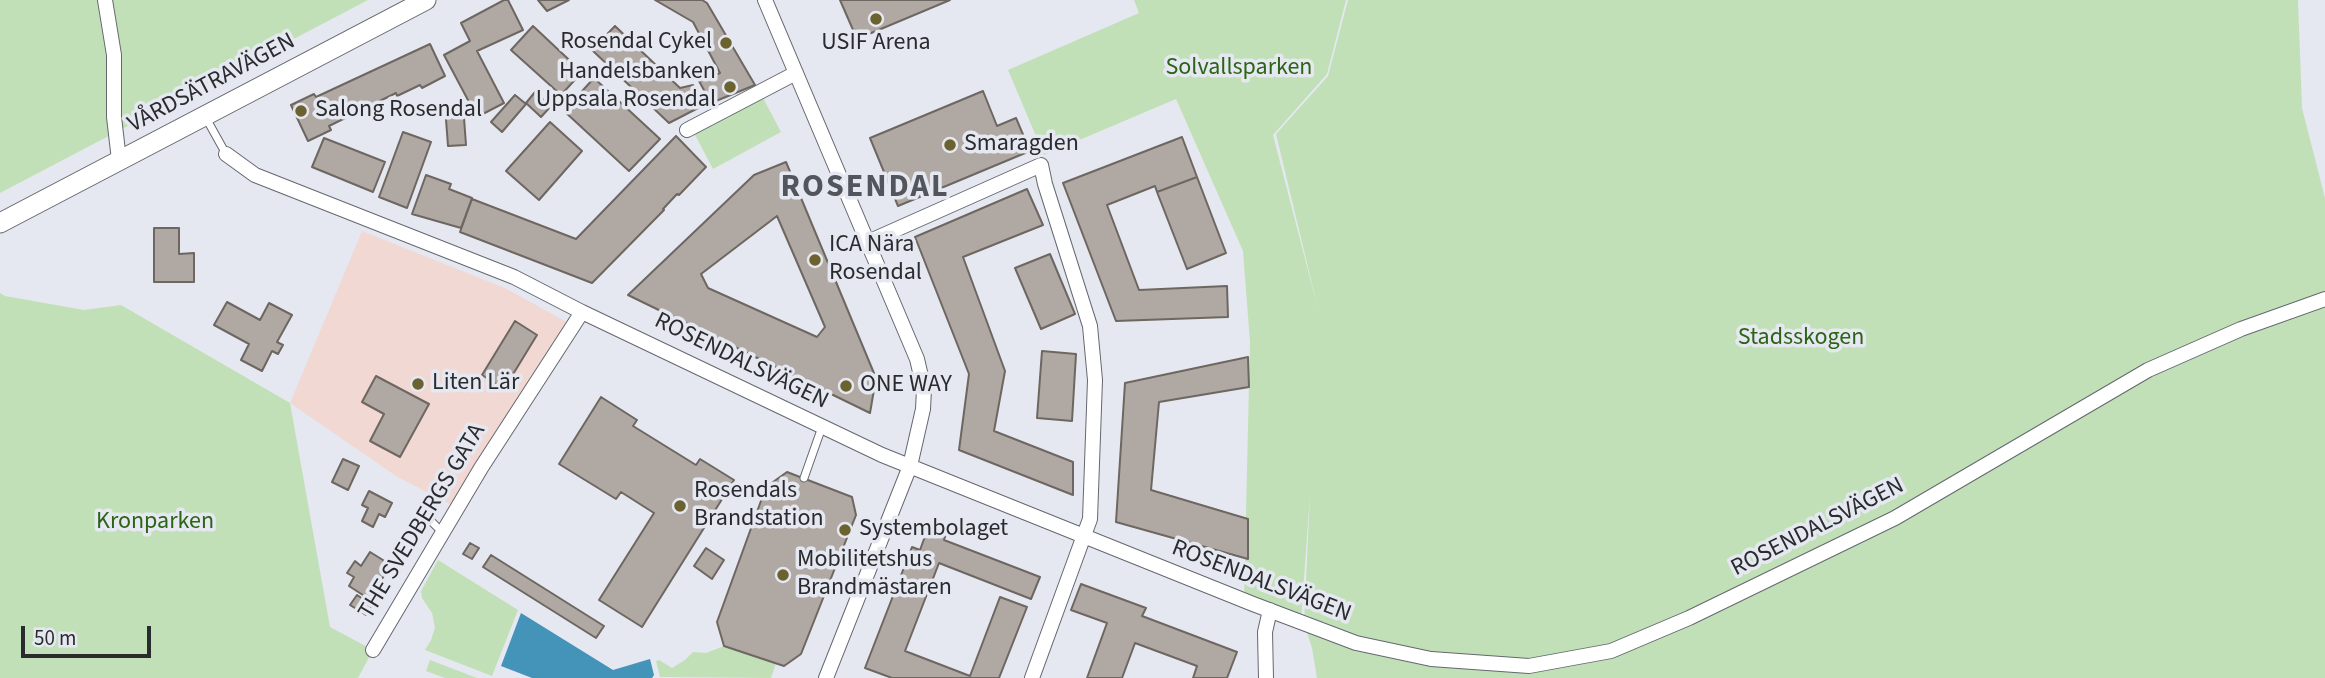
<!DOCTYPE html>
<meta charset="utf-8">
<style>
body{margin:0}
#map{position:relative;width:2325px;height:678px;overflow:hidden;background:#e5e8f0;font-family:"Source Sans 3",sans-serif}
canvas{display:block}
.scale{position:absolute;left:21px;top:626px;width:130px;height:32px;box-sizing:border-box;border:4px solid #2a2b2e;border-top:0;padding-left:9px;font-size:21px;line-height:24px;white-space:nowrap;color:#2a2b2e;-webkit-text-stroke:5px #e5e8f0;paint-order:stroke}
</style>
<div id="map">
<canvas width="2325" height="678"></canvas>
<div class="scale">50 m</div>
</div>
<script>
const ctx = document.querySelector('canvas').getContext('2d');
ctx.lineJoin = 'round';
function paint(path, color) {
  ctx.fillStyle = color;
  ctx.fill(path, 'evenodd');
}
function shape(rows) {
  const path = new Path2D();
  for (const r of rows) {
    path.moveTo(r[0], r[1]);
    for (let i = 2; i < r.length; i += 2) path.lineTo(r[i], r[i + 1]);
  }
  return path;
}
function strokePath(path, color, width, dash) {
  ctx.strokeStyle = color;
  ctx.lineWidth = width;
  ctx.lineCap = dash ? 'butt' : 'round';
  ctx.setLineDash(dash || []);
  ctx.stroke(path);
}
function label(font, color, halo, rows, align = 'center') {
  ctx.font = font + ' "Source Sans 3",sans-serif';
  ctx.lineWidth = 7;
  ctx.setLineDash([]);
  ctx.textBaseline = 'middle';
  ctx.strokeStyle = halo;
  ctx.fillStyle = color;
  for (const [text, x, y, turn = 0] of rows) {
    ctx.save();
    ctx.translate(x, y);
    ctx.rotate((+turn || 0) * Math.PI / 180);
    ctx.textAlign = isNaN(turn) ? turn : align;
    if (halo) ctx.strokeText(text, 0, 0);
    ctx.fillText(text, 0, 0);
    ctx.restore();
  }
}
const education = shape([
 [362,231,505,288,572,325,457,508,396,476,290,403]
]);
const green = shape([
 [0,0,368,0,0,193],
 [1134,0,1346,0,1327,74,1273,135,1318,309,1276,134,1328,76,1348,0,2298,0,2302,108,2325,198,2325,678,1317,678,1312,648,1304,623,1310,495,1301,620,1244,597,1250,342,1243,251,1176,99,1044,155,1008,70,1139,13],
 [762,96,781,132,713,169,694,133],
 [0,293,5,296,84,310,121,305,290,403,330,627,373,650,358,678,0,678],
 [438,560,518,610,492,676,425,650,431,640,435,628,432,613,422,598,421,591],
 [724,646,776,663,771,678,660,677,656,661,659,660,672,668,685,660,693,652,706,653],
 [430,660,477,678,445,678,426,671]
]);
const water = shape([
 [521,613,613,670,650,659,654,675,652,678,532,678,501,666]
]);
const building = shape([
 [504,0,508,0,523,30,477,51,504,103,477,117,444,55,470,41,461,23,504,0],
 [538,0,569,0,547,11,538,0],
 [655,0,702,0,707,3,755,85,711,103,699,81,720,73,693,22,655,0],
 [840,0,950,0,857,39,840,0],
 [533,26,582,72,561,95,511,50,533,26],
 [615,26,680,88,693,85,702,106,669,123,592,50,615,26],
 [430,44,445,76,422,88,420,85,397,96,396,93,329,126,331,130,308,141,291,105,314,94,316,97,430,44],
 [594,78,660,139,629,171,564,111,594,78],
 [983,91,997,126,1016,118,1030,151,898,206,870,138,983,91],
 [535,92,551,106,541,117,526,103,535,92],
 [515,95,526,104,502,132,491,122,515,95],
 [463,104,466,145,448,146,445,106,463,104],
 [550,122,582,151,539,200,506,171,550,122],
 [403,132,431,142,407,208,379,197,403,132],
 [676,136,706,167,679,195,677,194,663,209,664,210,592,283,460,232,472,199,576,239,676,136],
 [1182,137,1197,177,1157,192,1155,186,1107,205,1139,290,1227,286,1228,317,1116,321,1063,183,1182,137],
 [324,138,385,162,373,192,312,167,324,138],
 [786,162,876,378,870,413,628,295,754,175,786,162],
 [777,216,825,327,817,337,708,288,701,274,777,216],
 [426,175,451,184,449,189,472,198,461,228,412,214,426,175],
 [1197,177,1226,253,1187,269,1157,192,1197,177],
 [1027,189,1043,225,963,257,1005,371,994,431,1073,462,1073,495,959,450,969,374,915,237,1027,189],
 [154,228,179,228,179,254,194,253,194,282,154,282,154,228],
 [1050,254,1075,314,1041,329,1015,268,1050,254],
 [227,302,260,320,269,303,292,315,277,342,283,345,278,354,272,351,262,371,241,360,249,344,214,325,227,302],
 [515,321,537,335,504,389,482,375,515,321],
 [1042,351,1076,354,1072,421,1037,418,1042,351],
 [1248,357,1249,387,1159,402,1151,490,1248,519,1248,559,1116,522,1125,383,1248,357],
 [376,376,429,404,400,457,370,441,384,414,362,402,376,376],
 [601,397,637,420,633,426,696,465,700,459,734,480,642,627,599,600,654,513,621,492,616,499,559,464,601,397],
 [343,459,359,466,348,490,332,482,343,459],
 [787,472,852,497,856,515,801,654,784,666,724,646,717,622,766,487,787,472],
 [369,491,392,503,385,517,379,514,373,527,362,521,368,508,362,505,369,491],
 [928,528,946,534,944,540,1040,577,1031,599,939,563,905,651,970,676,1000,597,1027,607,999,678,892,678,865,668,912,547,920,550,928,528],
 [470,543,479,548,472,559,463,554,470,543],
 [706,548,724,560,712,579,694,566,706,548],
 [370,552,391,565,369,599,349,586,354,577,347,573,355,561,361,566,370,552],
 [491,555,604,626,596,638,483,567,491,555],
 [1081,584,1146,608,1142,616,1237,652,1227,678,1193,678,1197,666,1135,643,1122,678,1087,678,1107,623,1071,610,1081,584],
 [357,595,372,605,366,615,350,605,357,595]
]);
const lane = shape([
 [206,118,226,154],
 [804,478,822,427],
 [429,519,442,532]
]);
const street = shape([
 [105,0,114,55,114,117,119,160],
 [765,0,917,359,924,389,923,409,910,466,826,678],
 [687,130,796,73],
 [226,154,255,175,514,277,582,312,882,455,1253,604,1356,643,1431,659,1529,666,1611,651,1689,618,1895,518,2148,370,2241,329,2325,299],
 [868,242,1041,165,1045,184,1090,326,1095,380,1090,519,1032,678],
 [373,650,481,468,582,312],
 [1266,678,1265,632,1270,610]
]);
const secondary = shape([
 [0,223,426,0]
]);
const markers = [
 [876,19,7,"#6b622f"],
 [726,43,7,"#6b622f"],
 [730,87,7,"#6b622f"],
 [301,111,7,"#6b622f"],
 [950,145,7,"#6b622f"],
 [815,260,7,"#6b622f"],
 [418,384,7,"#6b622f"],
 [846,386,7,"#6b622f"],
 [680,506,7,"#6b622f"],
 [845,530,7,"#6b622f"],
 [783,575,7,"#6b622f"]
];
const poiNames = [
 ["Rosendal Cykel",712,43,"right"],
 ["USIF Arena",876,44,"center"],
 ["Handelsbanken",716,73,"right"],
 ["Uppsala Rosendal",716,101,"right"],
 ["Salong Rosendal",315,111],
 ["Smaragden",964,145],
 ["ICA Nära",829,246],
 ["Rosendal",829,274],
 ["Liten Lär",432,384],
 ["ONE WAY",860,386],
 ["Rosendals",694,492],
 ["Brandstation",694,520],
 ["Systembolaget",859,530],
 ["Mobilitetshus",797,561],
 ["Brandmästaren",797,589]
];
const parkNames = [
 ["Solvallsparken",1239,69],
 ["Stadsskogen",1801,339],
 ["Kronparken",155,523]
];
const streetNames = [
 ["VÅRDSÄTRAVÄGEN",212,84,-28],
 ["ROSENDALSVÄGEN",741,362,26],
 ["THE SVEDBERGS GATA",423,522,-59],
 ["ROSENDALSVÄGEN",1818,528,-27],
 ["ROSENDALSVÄGEN",1261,582,21]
];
const districtNames = [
 ["ROSENDAL",865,189]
];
paint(education, '#f2d8d3');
paint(green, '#c1e0b7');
paint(water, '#4394b8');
paint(building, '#b0a8a3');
strokePath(building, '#6d6661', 2);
strokePath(lane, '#64686e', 9);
strokePath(street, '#64686e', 16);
strokePath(secondary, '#64686e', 21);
strokePath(lane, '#fff', 7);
strokePath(street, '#fff', 14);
strokePath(secondary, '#fff', 19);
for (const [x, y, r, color] of markers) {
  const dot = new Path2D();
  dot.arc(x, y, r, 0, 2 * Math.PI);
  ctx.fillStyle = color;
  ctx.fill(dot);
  strokePath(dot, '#e5e8f0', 2.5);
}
label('24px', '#2a2b2e', '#e5e8f0', poiNames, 'left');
label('24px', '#2c6415', '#e5e8f0', parkNames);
label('24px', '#2a2b2e', '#e5e8f0', streetNames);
ctx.letterSpacing = '2px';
label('bold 32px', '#52555c', '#e5e8f0', districtNames);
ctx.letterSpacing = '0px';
</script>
